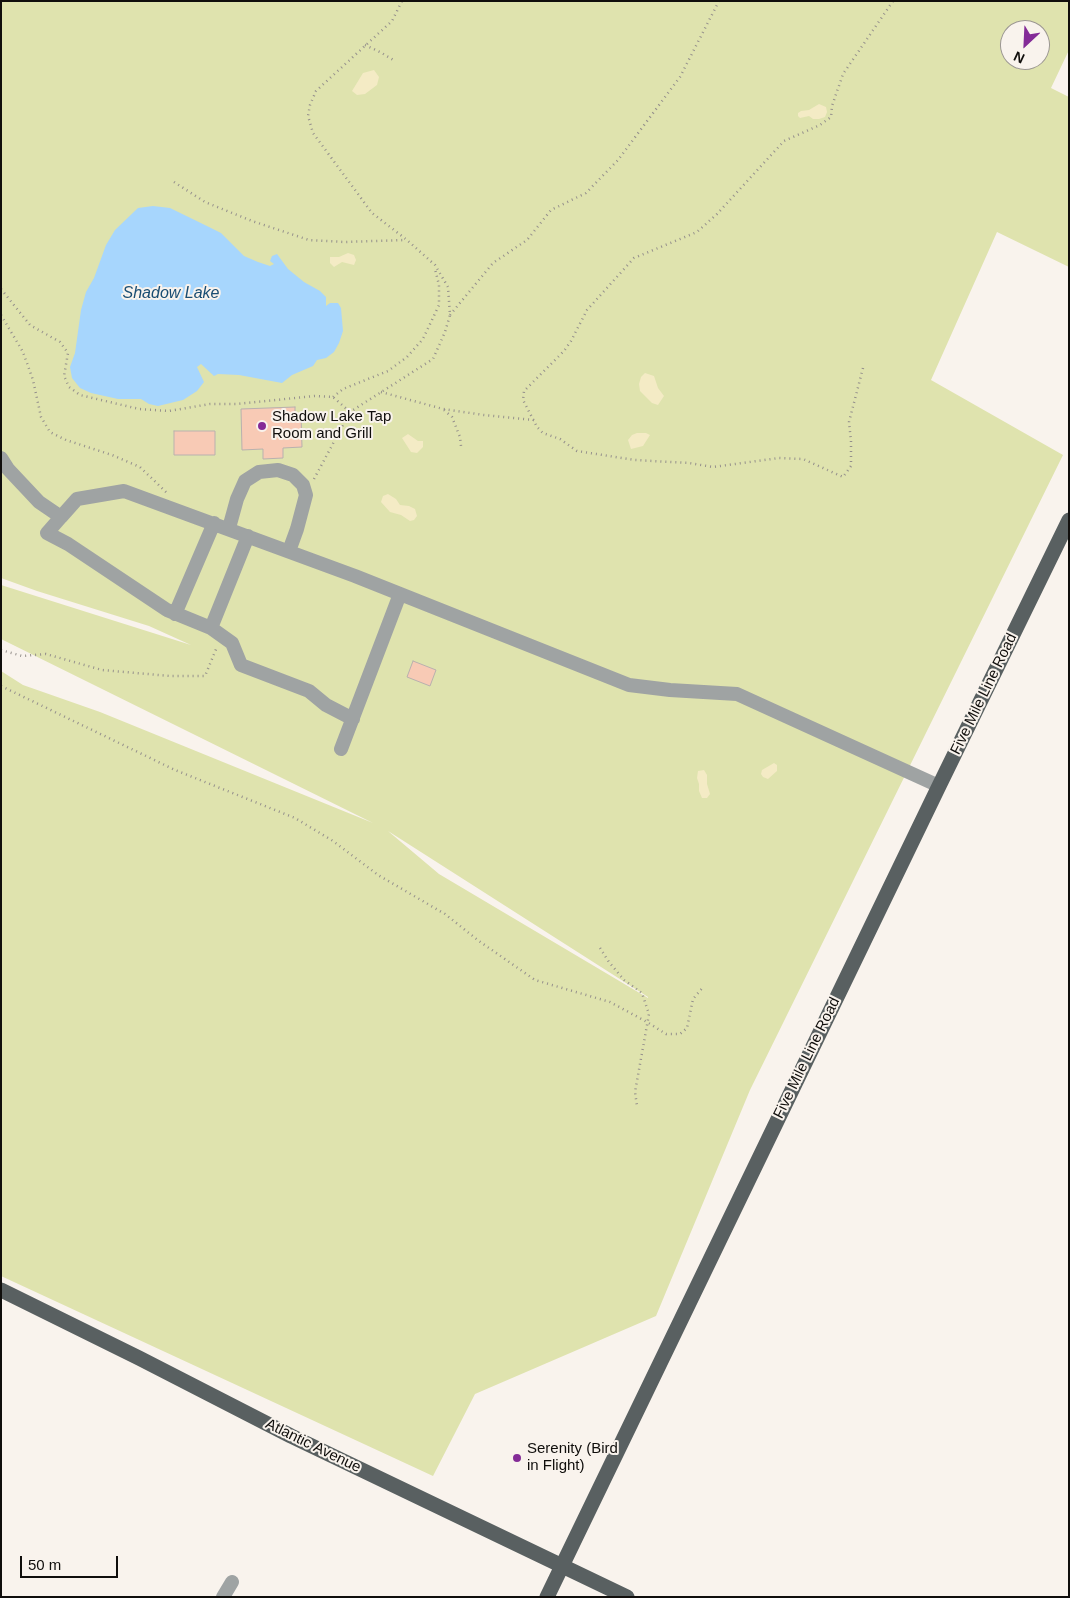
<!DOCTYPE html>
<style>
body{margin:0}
#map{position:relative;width:1070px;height:1598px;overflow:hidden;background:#f9f3ed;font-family:Helvetica,sans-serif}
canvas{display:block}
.frame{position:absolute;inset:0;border:2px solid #100e0c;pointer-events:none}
.north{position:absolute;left:1000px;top:20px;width:50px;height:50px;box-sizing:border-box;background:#f9f3ed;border:1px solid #9c9793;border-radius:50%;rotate:205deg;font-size:14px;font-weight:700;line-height:20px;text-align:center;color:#100e0c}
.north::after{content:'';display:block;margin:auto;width:18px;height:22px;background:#842b97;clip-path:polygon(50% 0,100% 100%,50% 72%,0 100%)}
.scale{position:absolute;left:20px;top:1556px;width:98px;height:22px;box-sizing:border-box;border:2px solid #100e0c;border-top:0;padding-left:6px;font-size:15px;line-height:18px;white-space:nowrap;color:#100e0c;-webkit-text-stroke:4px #f9f3ed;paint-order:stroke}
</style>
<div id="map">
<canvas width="1070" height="1598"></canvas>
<div class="frame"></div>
<div class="north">N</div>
<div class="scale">50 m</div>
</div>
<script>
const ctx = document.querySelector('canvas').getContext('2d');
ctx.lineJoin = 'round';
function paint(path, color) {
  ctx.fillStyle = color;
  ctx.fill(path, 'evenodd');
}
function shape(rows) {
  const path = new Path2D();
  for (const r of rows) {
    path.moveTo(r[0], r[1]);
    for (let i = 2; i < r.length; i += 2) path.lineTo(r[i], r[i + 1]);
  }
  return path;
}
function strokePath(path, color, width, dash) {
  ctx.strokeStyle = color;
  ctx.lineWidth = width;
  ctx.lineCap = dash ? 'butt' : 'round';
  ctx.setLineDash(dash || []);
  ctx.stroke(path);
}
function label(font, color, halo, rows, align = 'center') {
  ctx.font = font + ' Helvetica,sans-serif';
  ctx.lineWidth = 4;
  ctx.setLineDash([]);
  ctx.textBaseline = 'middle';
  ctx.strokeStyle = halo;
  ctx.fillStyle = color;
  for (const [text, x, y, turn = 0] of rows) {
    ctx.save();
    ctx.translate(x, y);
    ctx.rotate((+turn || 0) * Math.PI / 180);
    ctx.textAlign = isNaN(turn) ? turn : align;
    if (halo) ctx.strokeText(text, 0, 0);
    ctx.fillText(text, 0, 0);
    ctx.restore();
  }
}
const green = shape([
 [1,1,1069,1,1069,50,1051,88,1069,97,1069,267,997,232,931,380,1063,455,750,1090,656,1316,475,1394,433,1476,1,1276,1,671,23,685,100,712,373,823,1,639,1,585,191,645,149,626,37,591,1,578],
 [1010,30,1040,30,1040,60,1010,60],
 [388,831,648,997,648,998,439,874]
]);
const sand = shape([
 [374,70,379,77,377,85,365,94,357,95,352,91,363,73],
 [819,104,826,107,827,112,825,117,819,119,813,119,809,116,800,118,798,116,798,113,801,111,809,110],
 [348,253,354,255,356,260,354,265,342,262,334,267,330,263,330,257,339,257],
 [645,373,654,376,658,388,664,396,658,405,652,403,640,391,639,384,641,377],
 [637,433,646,433,650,435,643,446,631,449,628,440,632,435],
 [408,434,418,441,423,441,423,447,417,453,411,452,402,438],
 [388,494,396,499,400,505,409,506,415,509,417,516,414,520,410,521,401,515,390,512,381,502,383,496],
 [774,763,777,765,777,771,768,779,763,777,761,774,762,770],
 [704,770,707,775,707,784,710,794,707,798,702,798,699,791,699,784,697,778,698,771]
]);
const water = shape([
 [153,206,170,208,209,227,221,233,244,256,258,262,270,266,274,264,270,261,272,256,277,254,288,269,304,282,320,291,326,297,326,306,330,303,338,303,341,308,343,331,339,343,334,352,326,358,317,360,313,366,292,375,282,383,239,375,218,374,214,376,201,364,197,367,204,382,197,391,183,400,158,406,149,404,141,399,118,399,91,393,80,388,72,378,70,367,75,353,81,310,86,292,94,278,106,245,115,230,138,208]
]);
const building = shape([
 [295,407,295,415,301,415,302,447,283,448,283,458,263,459,263,449,242,450,241,409,295,407],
 [174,431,215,431,215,455,174,455,174,431],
 [413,661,436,670,430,686,407,677,413,661]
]);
const path = shape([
 [365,45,380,52,395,61],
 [174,182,205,202,252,221,309,240,344,242,406,240],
 [1,289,30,325,60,342,68,353,64,376,69,387,80,395,139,409,169,411,210,404,236,404,315,396,333,397,350,412],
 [1,315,23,352,33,380,41,417,50,432,66,440,112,455,140,467,167,493],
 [450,315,493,263,527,240,551,210,586,193,618,160,680,77,719,1],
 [863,368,849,422,851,441,851,466,843,477,803,459,779,458,713,467,689,463,635,460,577,451,560,439,543,433,537,427,523,400,524,391,564,351,571,341,587,310,634,258,697,232,717,214,784,141,820,125,831,117,832,106,843,74,893,1],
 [381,392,443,409,484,415,534,420],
 [333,397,343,389,388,371,407,357,423,339,439,305,439,285,435,269],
 [444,410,452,417,460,437,461,446],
 [314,479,350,412,433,359,445,332,450,315,448,287,435,265,407,240,372,213,313,133,308,116,310,105,316,91,392,21,402,1],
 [1,650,22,656,46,654,102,670,170,676,205,676,217,647],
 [1,686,175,770,295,818,333,841,378,875,445,914,479,941,535,980,610,1002,647,1022,666,1034,680,1034,687,1028,693,999,704,986],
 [600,948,609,962,624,980,642,993,649,1014,635,1092,637,1106]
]);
const minor = shape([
 [1,458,8,469,39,502,61,517,47,533,68,544,167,610,211,628,232,643,241,665,309,691,326,705,353,719],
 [61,517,77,499,124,491,355,576,629,685,670,690,737,694,939,786],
 [229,528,237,499,245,481,259,472,278,470,293,475,303,485,306,495,297,529,289,551],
 [175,614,214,523],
 [211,628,248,536],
 [341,749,400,594],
 [223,1597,232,1582]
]);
const major = shape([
 [1,1290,139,1358,291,1436,627,1597],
 [547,1597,939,786,1069,520]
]);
const markers = [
 [262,426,5,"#842b97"],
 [517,1458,5,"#842b97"]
];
const poiNames = [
 ["Shadow Lake Tap",272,417],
 ["Room and Grill",272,434],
 ["Serenity (Bird",527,1449],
 ["in Flight)",527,1466]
];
const streetNames = [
 ["Five Mile Line Road",984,694,-64],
 ["Five Mile Line Road",807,1058,-64],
 ["Atlantic Avenue",313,1446,26]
];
const waterNames = [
 ["Shadow Lake",171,294]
];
paint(green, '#dfe3ae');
paint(sand, '#f4ebc5');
paint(water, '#a7d6fd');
paint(building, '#f8cab5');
strokePath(building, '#b9b1ae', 1);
strokePath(path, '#95908c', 2.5, [1, 4]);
strokePath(minor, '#9fa3a3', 14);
strokePath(major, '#596061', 15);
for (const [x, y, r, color] of markers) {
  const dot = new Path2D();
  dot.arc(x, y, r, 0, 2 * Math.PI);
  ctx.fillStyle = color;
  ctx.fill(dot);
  strokePath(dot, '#f9f3ed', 2);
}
label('15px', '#100e0c', '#f9f3ed', poiNames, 'left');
label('15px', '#100e0c', '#f9f3ed', streetNames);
label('italic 16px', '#194d73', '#f9f3ed', waterNames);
</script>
